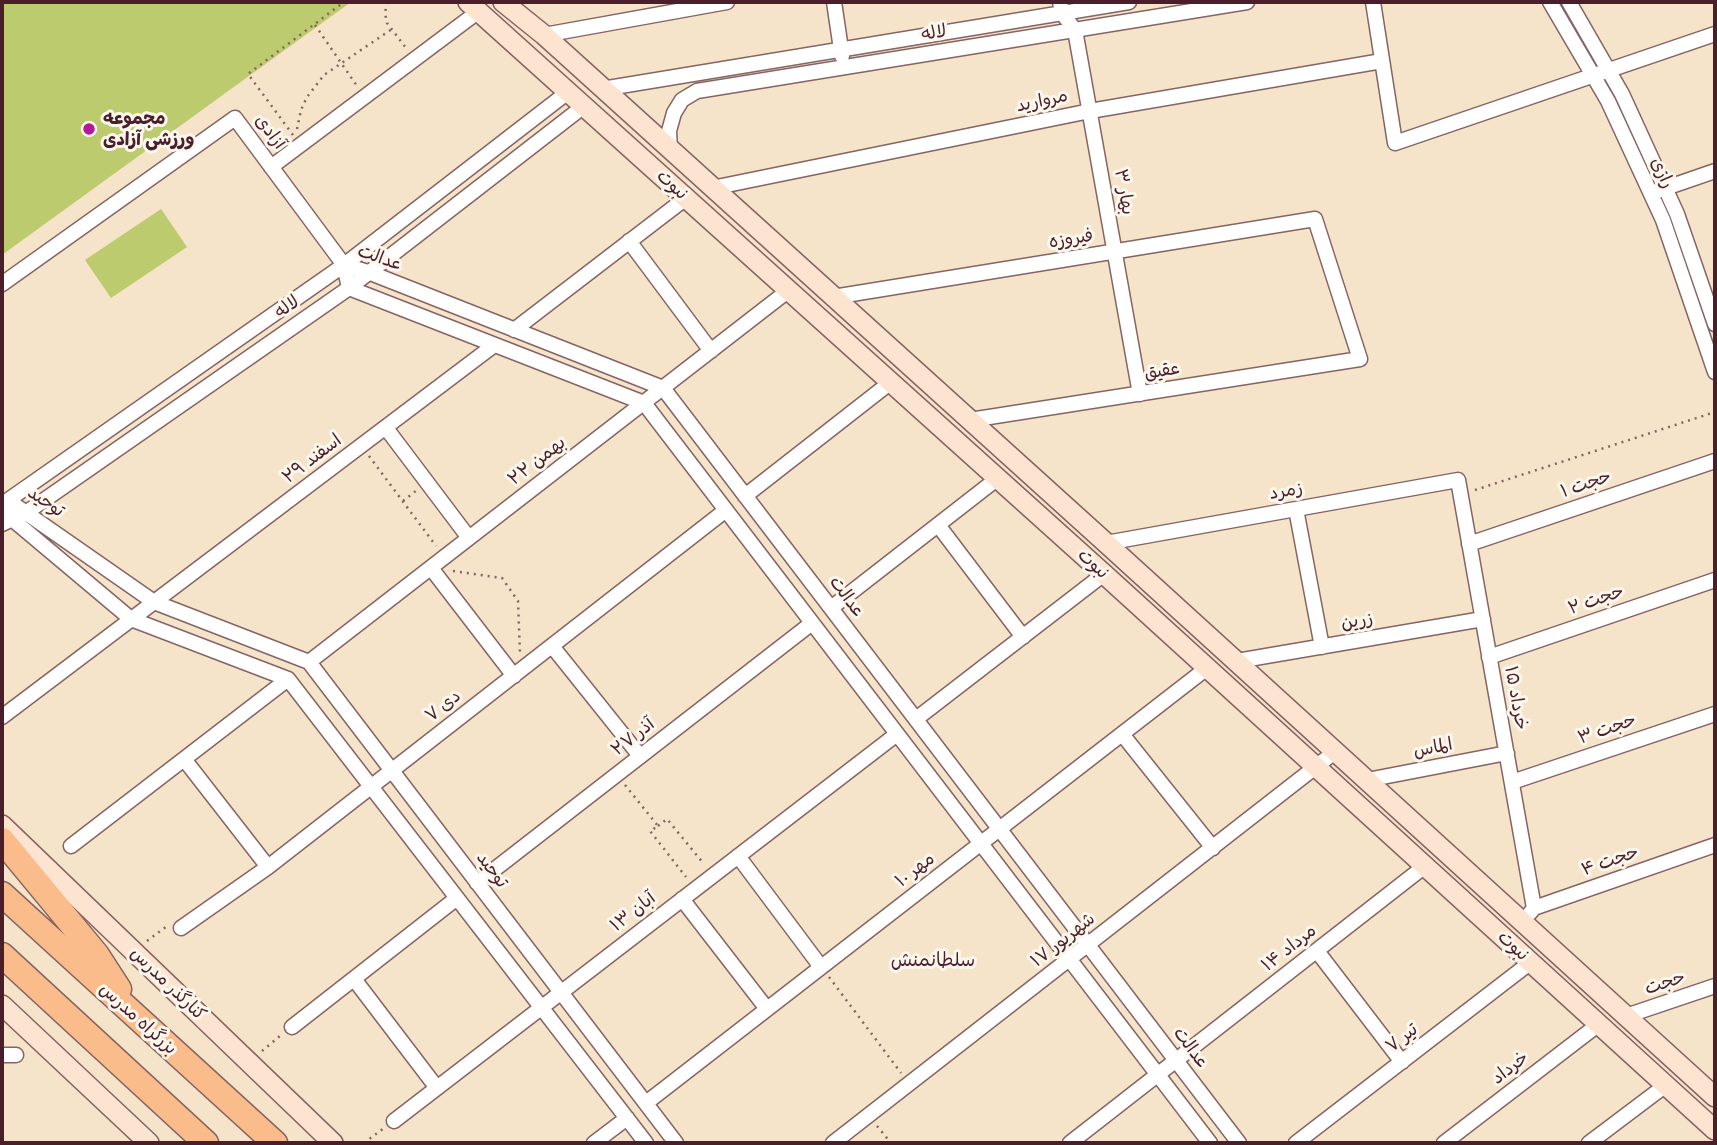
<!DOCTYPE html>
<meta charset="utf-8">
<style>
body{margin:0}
#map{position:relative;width:1717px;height:1145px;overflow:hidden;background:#f5e3ca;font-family:Delius,sans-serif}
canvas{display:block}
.frame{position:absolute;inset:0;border:4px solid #4a1f2b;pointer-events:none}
</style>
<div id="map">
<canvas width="1717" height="1145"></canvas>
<div class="frame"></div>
</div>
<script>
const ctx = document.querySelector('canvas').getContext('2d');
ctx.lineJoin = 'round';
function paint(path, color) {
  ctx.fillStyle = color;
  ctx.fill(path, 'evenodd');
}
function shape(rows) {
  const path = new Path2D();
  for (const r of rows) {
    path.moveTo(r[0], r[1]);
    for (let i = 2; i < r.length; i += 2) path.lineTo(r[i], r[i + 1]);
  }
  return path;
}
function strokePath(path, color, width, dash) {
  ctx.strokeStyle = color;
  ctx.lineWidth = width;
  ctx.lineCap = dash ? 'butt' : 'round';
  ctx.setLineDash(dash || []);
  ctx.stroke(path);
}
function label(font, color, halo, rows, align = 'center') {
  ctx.font = font + ' Delius,"Playpen Sans Arabic",sans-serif';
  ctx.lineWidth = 6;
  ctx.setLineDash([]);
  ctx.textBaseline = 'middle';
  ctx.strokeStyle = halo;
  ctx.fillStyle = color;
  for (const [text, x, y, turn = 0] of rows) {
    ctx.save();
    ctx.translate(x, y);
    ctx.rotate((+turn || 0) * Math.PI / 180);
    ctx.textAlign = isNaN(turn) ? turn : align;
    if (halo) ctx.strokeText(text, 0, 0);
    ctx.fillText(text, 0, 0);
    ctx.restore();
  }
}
const green = shape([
 [2,2,351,2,2,255],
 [161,209,187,247,111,298,85,260]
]);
const path = shape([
 [387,2,385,13,387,23,406,48],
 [315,25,357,86],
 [297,129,301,110,307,97,324,75,392,29],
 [293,135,248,74,344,2],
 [369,456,436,546],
 [1475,490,1715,412],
 [403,501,417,490],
 [453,571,502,578,518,601,520,654],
 [625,785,658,826,650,831,686,877],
 [658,826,667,819,704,864],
 [147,941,167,926],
 [829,977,901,1073],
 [262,1051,281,1035],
 [877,1126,891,1143],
 [364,1143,384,1128]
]);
const street = shape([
 [834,2,842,56],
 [1060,2,1062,13,1075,30,1140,394],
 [1373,2,1395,143,1715,34],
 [1550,2,1608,101,1663,220,1715,372],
 [1569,2,1622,94,1677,214,1715,324],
 [544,35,727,2],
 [602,89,1129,2],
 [670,151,669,131,674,113,682,100,697,91,1247,2],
 [271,167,479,11],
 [712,188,1090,111,1382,61],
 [1657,191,1715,171],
 [629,241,711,351],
 [344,265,368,272,663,388,1239,1143],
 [2,284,235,118,344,265,349,288,644,403,1210,1143],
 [833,297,1315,219,1360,359,970,420],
 [514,330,686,198],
 [386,428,469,538],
 [745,496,891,382],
 [9,501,154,602,309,662,676,1143],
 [9,501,12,519,131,619,288,679,646,1143],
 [4,503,344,265,568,92],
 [1296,509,1322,647],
 [2,524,27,512,349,288,584,106],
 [938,525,1023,637],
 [1106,543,1458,480,1534,908],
 [1469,544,1715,461],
 [431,568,514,676],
 [831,608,998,478],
 [552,646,640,756],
 [1489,657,1715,580],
 [1237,661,1483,619],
 [309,662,789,290],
 [2,717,493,346],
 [916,719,1104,574],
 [1122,734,1213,848],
 [184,759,268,867],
 [1367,780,1507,753],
 [1512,782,1715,714],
 [71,846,288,679],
 [738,856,821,967],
 [477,883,812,623],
 [682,899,767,1009],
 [1530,913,1534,908,1715,845],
 [181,928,268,867,726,510],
 [1317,951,1402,1062],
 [354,979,437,1088],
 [1626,1016,1715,986],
 [292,1027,457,898],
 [2,1055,16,1055],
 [646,1103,1207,668],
 [394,1121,897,734],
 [594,1143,627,1118],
 [833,1143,1336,751],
 [1070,1143,1425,866],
 [1296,1143,1531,962],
 [1444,1143,1599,1024],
 [1589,1143,1666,1085]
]);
const secondary = shape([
 [468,2,1104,574,1715,1130],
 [503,2,544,35,1106,543,1715,1097],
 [2,825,333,1143],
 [2,1005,149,1143]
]);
const highway = shape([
 [2,840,97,955,119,989],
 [2,894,275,1143],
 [2,955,206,1143]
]);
const markers = [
 [89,129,7,"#b5179e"]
];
const streetNames = [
 ["لاله",934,33,-9],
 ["مروارید",1042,101,-12],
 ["آزادی",270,132,53],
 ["رازی",1662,173,65],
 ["نبوت",672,185,42],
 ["بهار ۳",1124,192,80],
 ["فیروزه",1071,239,-9],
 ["عدالت",380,258,19],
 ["لاله",287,307,-35],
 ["عقیق",1162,371,-9],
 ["۲۹ اسفند",312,459,-37],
 ["۲۲ بهمن",537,461,-38],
 ["حجت ۱",1586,484,-19],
 ["زمرد",1286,491,-10],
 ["توحید",46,502,34],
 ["نبوت",1093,564,42],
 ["عدالت",847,597,53],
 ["حجت ۲",1596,600,-19],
 ["زرین",1357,621,-10],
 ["۱۵ خرداد",1516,698,80],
 ["۷ دی",443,706,-38],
 ["حجت ۳",1607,729,-19],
 ["۲۷ آذر",633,737,-38],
 ["الماس",1433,748,-11],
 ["حجت ۴",1610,861,-19],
 ["توحید",492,870,53],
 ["۱۰ مهر",915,870,-38],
 ["۱۳ آبان",633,912,-38],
 ["۱۷ شهریور",1063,940,-38],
 ["نبوت",1513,946,42],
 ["۱۴ مرداد",1289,948,-38],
 ["حجت",1665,983,-18],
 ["کنارگذر مدرس",168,984,44],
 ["بزرگراه مدرس",138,1019,42],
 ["۷ تیر",1402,1038,-38],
 ["عدالت",1191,1048,53],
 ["خرداد",1510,1068,-38]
];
const poiNames = [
 ["مجموعه",103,119],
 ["ورزشی آزادی",103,140]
];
const neighbourhoodNames = [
 ["سلطانمنش",933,961]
];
paint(green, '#bccb6e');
strokePath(street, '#866463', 17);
strokePath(secondary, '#866463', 22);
strokePath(highway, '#866463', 27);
strokePath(path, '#866463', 2.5, [2, 5]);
strokePath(street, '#fff', 14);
strokePath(secondary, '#fde4d0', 19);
strokePath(highway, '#f9bc8a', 24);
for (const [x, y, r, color] of markers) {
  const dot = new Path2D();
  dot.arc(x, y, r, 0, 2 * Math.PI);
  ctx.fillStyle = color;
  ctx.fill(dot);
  strokePath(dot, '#fbf7ec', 2.5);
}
label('18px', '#4a1f2b', '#fbf7ec', streetNames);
label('bold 18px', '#4a1f2b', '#fbf7ec', poiNames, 'left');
label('19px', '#4a1f2b', '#fbf7ec', neighbourhoodNames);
</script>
